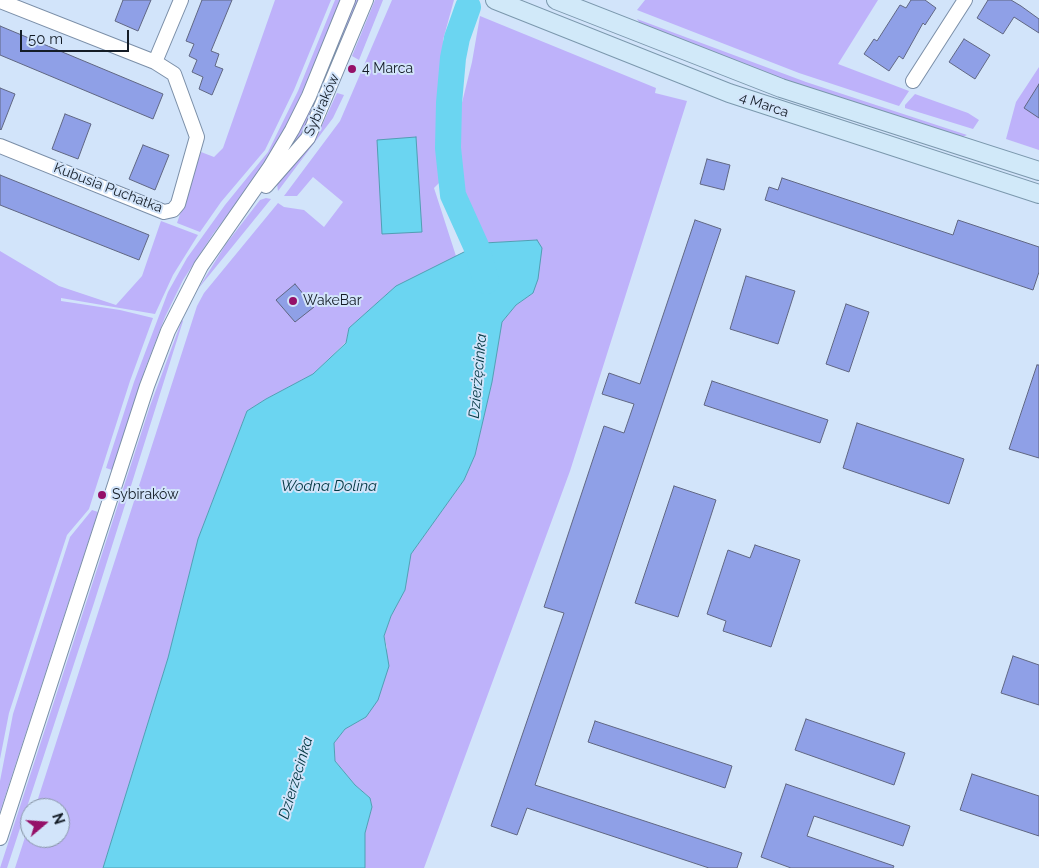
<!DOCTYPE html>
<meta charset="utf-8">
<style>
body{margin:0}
#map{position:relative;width:1039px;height:868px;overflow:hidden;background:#d2e4fa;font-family:Raleway,sans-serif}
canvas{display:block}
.north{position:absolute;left:20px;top:798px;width:50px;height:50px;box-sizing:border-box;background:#d2e4fa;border:1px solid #8694a5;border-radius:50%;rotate:72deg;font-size:14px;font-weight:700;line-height:20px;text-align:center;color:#141c26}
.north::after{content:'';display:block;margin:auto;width:18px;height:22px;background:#951068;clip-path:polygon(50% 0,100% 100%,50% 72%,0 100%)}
.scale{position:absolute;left:20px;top:30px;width:109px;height:22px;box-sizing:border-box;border:2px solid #141c26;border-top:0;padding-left:6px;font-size:15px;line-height:18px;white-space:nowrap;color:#141c26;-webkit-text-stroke:4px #d2e4fa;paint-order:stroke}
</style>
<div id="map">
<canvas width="1039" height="868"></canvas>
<div class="north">N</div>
<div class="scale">50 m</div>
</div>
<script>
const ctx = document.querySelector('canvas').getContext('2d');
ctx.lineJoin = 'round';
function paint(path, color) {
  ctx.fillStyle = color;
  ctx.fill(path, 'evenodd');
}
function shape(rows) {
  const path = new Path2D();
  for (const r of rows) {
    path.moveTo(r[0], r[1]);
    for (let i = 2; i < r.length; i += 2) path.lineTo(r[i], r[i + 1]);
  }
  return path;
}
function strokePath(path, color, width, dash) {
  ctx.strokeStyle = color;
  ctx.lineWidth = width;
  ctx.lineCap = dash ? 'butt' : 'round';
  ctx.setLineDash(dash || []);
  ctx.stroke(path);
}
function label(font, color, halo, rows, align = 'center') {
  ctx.font = font + ' Raleway,sans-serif';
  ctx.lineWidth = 4;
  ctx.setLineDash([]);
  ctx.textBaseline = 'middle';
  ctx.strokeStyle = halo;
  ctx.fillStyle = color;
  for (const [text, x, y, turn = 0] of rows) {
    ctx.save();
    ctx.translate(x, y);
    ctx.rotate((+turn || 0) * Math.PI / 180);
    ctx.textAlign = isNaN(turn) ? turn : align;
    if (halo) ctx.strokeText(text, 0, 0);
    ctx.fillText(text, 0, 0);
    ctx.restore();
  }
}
const green = shape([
 [275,0,331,0,294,90,265,150,221,202,200,232,177,223,201,152,214,157,223,148],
 [335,0,343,0,305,94,262,170,213,234,183,280,165,317,145,369,112,470,106,468,134,382,168,292,187,258,225,205,268,152,298,91],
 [353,0,358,0,307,132,291,152,287,151],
 [375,0,383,0,359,60,352,56],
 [392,0,454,0,443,40,442,180,434,188,456,256,396,286,349,328,346,342,313,374,266,399,247,411,198,539,168,658,103,868,15,868,30,822,30,838,60,838,60,808,35,808,197,306,204,293,278,203,284,207,304,210,324,227,343,202,313,177,297,196,284,196,340,121],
 [645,0,878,0,838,64,909,91,899,106,799,73,637,10],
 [480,16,656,88,655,93,687,101,570,471,424,868,365,868,365,833,372,807,370,798,355,785,335,761,334,743,345,729,366,717,387,648,384,636,391,616,405,590,411,554,464,480,475,455,492,382,502,322,516,305,533,293,537,240,484,243,464,195,457,123,472,62],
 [637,19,806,82,967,135,960,138,806,88,642,26],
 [1039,67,1039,150,1006,139,1016,102],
 [337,93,344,95,333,118,278,191,277,184,317,136],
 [915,94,968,113,979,120,973,129,905,108,905,105],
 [266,198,271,199,198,289,226,244,260,200],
 [161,221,198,235,173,275,155,314,61,298,61,301,120,310,153,318,130,381,89,509,67,535,9,713,0,759,0,251,59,286,116,305,142,276],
 [182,320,183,321,94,603,7,868,0,868,150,406],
 [92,510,98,512,0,812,0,781,13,714,70,537]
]);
const water = shape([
 [416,137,422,232,382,234,377,140,416,137],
 [537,240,542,248,538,279,533,293,516,305,502,322,492,382,475,455,464,480,411,554,405,590,391,616,384,636,389,666,378,700,366,717,345,729,334,743,335,761,355,785,370,798,372,807,365,833,365,868,103,868,168,658,198,539,247,411,266,399,313,374,346,343,349,328,396,286,476,246,484,243,537,240]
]);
const river = shape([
 [468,7,457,38,453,58,449,103,448,148,453,195,476,246,486,281]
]);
const building = shape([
 [123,0,151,0,138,31,115,21,123,0],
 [202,0,232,0,211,51,219,54,215,66,223,69,212,95,199,89,203,77,192,72,197,60,189,56,194,44,186,41,202,0],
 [911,0,925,0,936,8,925,25,923,23,903,59,899,56,889,71,864,54,874,39,877,41,900,5,906,8,911,0],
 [988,0,1011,0,1021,6,1039,19,1039,33,1014,17,1003,34,977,18,988,0],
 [0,26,163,94,153,119,0,55,0,26],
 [964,39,990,55,975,79,949,62,964,39],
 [1039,84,1039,118,1024,108,1039,84],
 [0,88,15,94,1,130,0,129,0,88],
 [65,114,91,124,78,159,52,149,65,114],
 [143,145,169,155,155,190,129,179,143,145],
 [707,159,730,165,724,190,700,184,707,159],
 [0,175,149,235,139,260,0,205,0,175],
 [782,178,953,235,958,220,1039,247,1039,272,1033,290,765,200,769,187,778,190,782,178],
 [695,220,721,229,535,785,742,853,737,868,709,868,527,808,517,835,491,826,564,613,544,607,604,426,624,433,634,404,602,394,609,373,640,384,695,220],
 [746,276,795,291,778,344,730,329,746,276],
 [295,284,314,307,295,322,276,300,295,284],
 [846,304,869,312,849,372,826,364,846,304],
 [1037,365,1039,365,1039,458,1009,449,1037,365],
 [712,381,828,420,820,443,704,405,712,381],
 [857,423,964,459,949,504,843,468,857,423],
 [674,486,716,500,678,617,635,603,674,486],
 [755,545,800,560,771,647,723,631,726,621,707,614,728,550,750,558,755,545],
 [1013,656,1039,665,1039,705,1001,693,1013,656],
 [806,719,905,753,894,785,795,750,806,719],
 [595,721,732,766,725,788,588,742,595,721],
 [972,774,1039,796,1039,836,960,810,972,774],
 [786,784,910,826,903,846,814,816,807,836,894,866,893,868,791,868,761,857,786,784]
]);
const minor = shape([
 [0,1,155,62,174,74,197,137,178,204,173,210,164,212,0,146],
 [155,62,181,0],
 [913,81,965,0],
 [266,186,308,138,366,0],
 [0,838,147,386,168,331,201,266,270,167,292,130,309,96,348,0]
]);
const major = shape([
 [495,0,729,93,1039,194],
 [556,0,781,88,1039,171]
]);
const markers = [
 [352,69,5,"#951068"],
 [293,301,5,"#951068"],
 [102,495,5,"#951068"]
];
const poiNames = [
 ["4 Marca",362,69],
 ["WakeBar",303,301],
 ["Sybiraków",112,495]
];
const streetNames = [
 ["Sybiraków",322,105,-66],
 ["4 Marca",764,105,19],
 ["Kubusia Puchatka",108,188,21]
];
const waterNames = [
 ["Dzierżęcinka",478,376,-85],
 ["Wodna Dolina",329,486],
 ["Dzierżęcinka",296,778,-73]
];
paint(green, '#beb2fa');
paint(water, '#6bd5f1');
strokePath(water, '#519eb4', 1);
strokePath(river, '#6bd5f1', 26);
paint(building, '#8fa0e7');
strokePath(building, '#606783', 1);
strokePath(minor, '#7b8fa8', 16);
strokePath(major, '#7b98ad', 20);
strokePath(minor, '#fff', 14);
strokePath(major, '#d1e9f9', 18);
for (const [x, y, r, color] of markers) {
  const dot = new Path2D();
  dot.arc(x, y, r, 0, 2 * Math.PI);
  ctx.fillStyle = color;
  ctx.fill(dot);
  strokePath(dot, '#d2e4fa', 2);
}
label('14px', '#141c26', '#d2e4fa', poiNames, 'left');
label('14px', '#141c26', '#d2e4fa', streetNames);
label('italic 15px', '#033742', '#d2e4fa', waterNames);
</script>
